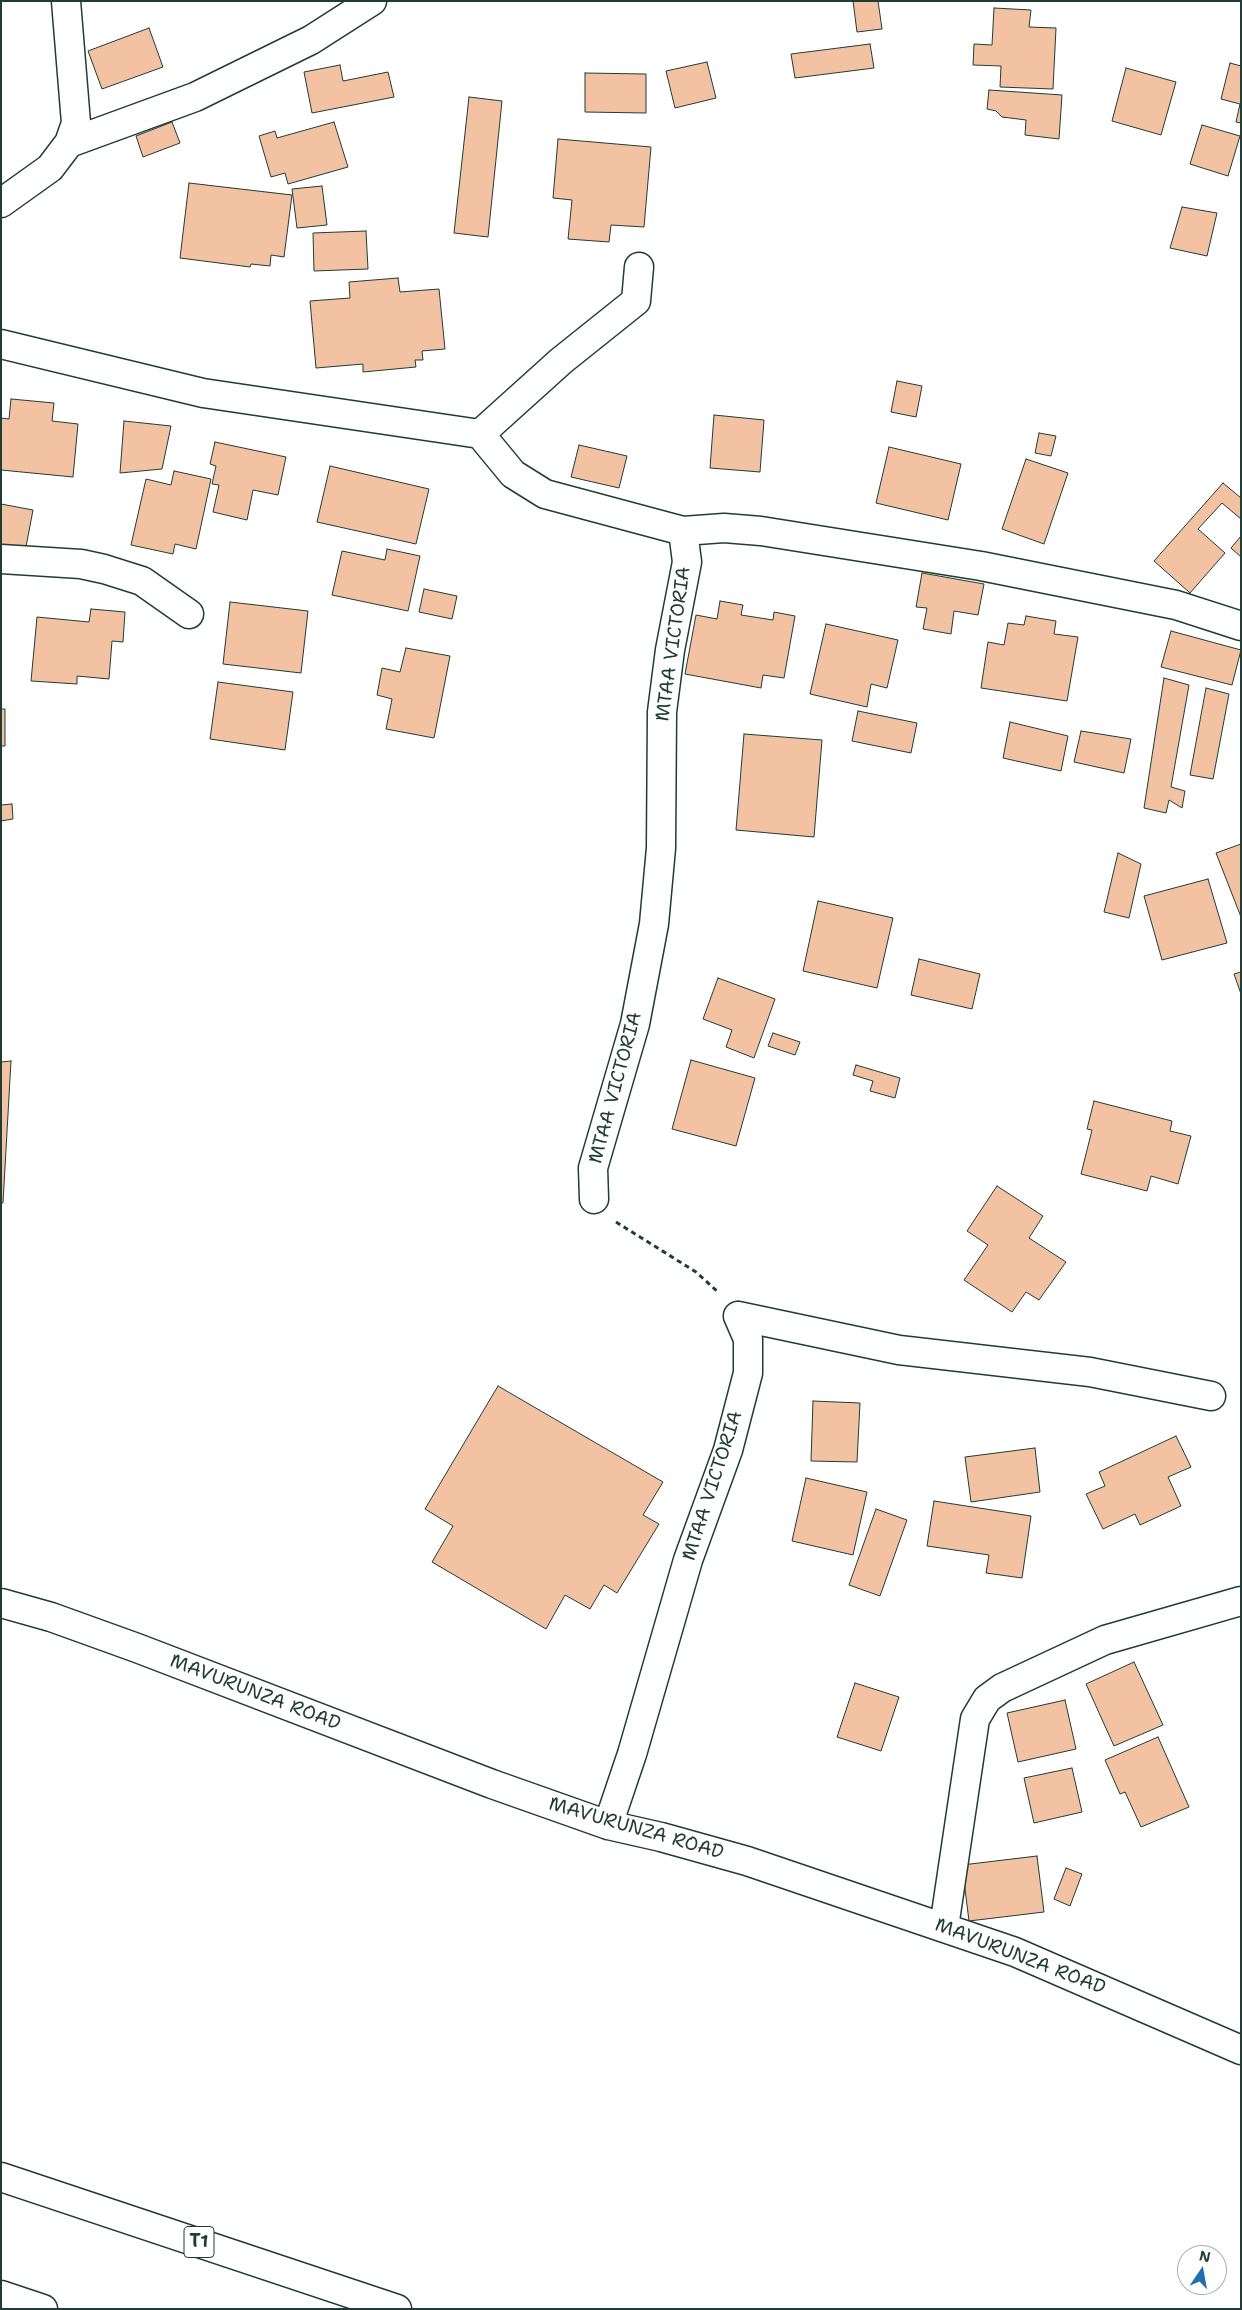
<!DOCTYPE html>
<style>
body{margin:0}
#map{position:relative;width:1242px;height:2310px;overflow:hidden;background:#fff;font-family:"Shantell Sans",sans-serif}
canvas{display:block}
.frame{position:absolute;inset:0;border:2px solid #1f3d34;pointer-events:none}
.north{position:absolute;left:1177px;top:2245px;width:50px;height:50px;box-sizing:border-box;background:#fff;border:1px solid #a5b1ae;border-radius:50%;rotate:12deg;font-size:14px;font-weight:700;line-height:20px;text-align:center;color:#1f3d34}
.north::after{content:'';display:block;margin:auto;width:18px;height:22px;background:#1f6fb2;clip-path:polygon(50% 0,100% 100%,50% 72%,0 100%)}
</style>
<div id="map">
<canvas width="1242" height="2310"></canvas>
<div class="frame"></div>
<div class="north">N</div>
</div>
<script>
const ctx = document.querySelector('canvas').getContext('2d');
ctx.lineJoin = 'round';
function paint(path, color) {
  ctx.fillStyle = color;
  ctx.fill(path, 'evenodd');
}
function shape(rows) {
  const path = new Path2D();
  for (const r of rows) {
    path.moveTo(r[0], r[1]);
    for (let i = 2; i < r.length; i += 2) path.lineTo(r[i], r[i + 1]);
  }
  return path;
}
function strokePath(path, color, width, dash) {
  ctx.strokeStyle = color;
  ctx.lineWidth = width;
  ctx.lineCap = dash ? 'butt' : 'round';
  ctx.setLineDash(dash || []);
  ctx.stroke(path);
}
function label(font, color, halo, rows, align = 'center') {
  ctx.font = font + ' "Shantell Sans",sans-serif';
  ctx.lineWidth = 4;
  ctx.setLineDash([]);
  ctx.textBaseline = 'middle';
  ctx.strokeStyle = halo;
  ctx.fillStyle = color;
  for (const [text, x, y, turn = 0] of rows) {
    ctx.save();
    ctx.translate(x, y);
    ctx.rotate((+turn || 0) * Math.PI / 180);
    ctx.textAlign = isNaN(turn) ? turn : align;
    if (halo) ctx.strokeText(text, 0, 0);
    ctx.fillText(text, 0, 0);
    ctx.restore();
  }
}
const building = shape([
 [853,1,878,1,882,29,857,32,853,1],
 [994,8,1031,10,1029,27,1056,28,1053,89,1000,87,1001,66,973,65,974,44,992,45,994,8],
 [149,28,163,67,102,89,88,51,149,28],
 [870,44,874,68,795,78,791,54,870,44],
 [707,62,716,98,675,108,666,71,707,62],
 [1230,63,1241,66,1241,123,1236,122,1240,104,1221,99,1230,63],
 [340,65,343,81,388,72,394,97,312,113,304,72,340,65],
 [1126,68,1176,82,1161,135,1112,121,1126,68],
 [585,73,646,74,646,113,585,112,585,73],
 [989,90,1062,95,1059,139,1025,135,1026,120,1002,117,996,111,987,109,989,90],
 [469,97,502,101,488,237,454,233,469,97],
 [172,122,180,143,143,157,136,136,172,122],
 [334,122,348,167,288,184,285,173,271,177,259,136,275,131,277,138,334,122],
 [1202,125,1240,136,1228,176,1190,164,1202,125],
 [558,139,651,147,644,227,611,225,609,242,568,239,572,200,553,198,558,139],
 [189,183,292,195,284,257,271,255,270,266,251,264,250,267,180,258,189,183],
 [322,186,327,225,297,228,292,189,322,186],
 [1182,207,1217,213,1207,256,1170,248,1182,207],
 [366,231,368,269,314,271,313,233,366,231],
 [398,278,400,292,439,289,445,349,422,351,423,360,415,360,416,367,363,372,363,364,316,368,310,301,350,298,349,282,398,278],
 [897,381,922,386,916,417,891,412,897,381],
 [11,399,54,403,52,421,78,424,73,477,1,470,1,418,9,419,11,399],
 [714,415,764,420,760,472,710,468,714,415],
 [124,421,171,426,162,469,120,473,124,421],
 [1039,433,1056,436,1051,456,1035,453,1039,433],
 [215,442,286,457,278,495,253,490,247,520,213,512,219,485,212,484,216,466,210,464,215,442],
 [579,445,627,456,619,488,571,477,579,445],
 [889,447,961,464,948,520,876,503,889,447],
 [1026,459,1068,473,1044,544,1002,529,1026,459],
 [330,466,429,489,416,544,317,522,330,466],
 [174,471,211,479,196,549,175,544,173,554,131,545,146,479,171,485,174,471],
 [1223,483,1241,498,1241,519,1222,503,1198,529,1225,553,1190,593,1154,561,1223,483],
 [1,504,33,510,25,552,1,548,1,504],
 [1241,536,1241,557,1231,548,1241,536],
 [387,549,420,556,408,611,332,595,342,551,385,560,387,549],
 [922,573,984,584,978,615,954,611,951,634,923,629,927,608,916,607,922,573],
 [424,589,457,596,452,619,419,612,424,589],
 [720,601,743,605,741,615,773,620,774,612,795,616,784,678,763,675,761,688,685,674,696,615,717,619,720,601],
 [230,602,308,611,301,673,223,664,230,602],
 [91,609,125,612,123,642,112,641,109,679,77,676,77,684,31,681,37,617,89,622,91,609],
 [1026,616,1056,621,1054,634,1078,637,1067,701,981,688,988,642,1004,645,1008,623,1024,625,1026,616],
 [826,624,898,640,887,688,871,684,867,707,810,694,826,624],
 [1171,631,1241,650,1232,685,1161,667,1171,631],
 [406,648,450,656,434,738,386,729,392,699,377,695,382,668,400,672,406,648],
 [1164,678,1189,685,1171,787,1185,791,1182,808,1169,800,1166,813,1144,808,1164,678],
 [218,682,293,692,285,750,210,739,218,682],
 [1206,688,1229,694,1213,779,1190,775,1206,688],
 [1,709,5,709,5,746,1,746,1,709],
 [858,711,917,723,911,753,852,741,858,711],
 [1010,722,1068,736,1061,771,1003,758,1010,722],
 [1081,731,1131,739,1124,773,1074,762,1081,731],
 [744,734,822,740,814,837,736,830,744,734],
 [12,804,13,819,1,821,1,805,12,804],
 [1241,844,1241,917,1216,853,1241,844],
 [1118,853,1141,864,1129,918,1104,912,1118,853],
 [1208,879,1227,943,1162,960,1144,896,1208,879],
 [818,901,893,918,877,988,803,971,818,901],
 [919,959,980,974,972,1009,911,995,919,959],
 [1241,972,1241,994,1234,974,1241,972],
 [718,978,775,999,754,1058,726,1047,732,1030,703,1019,718,978],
 [773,1033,800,1042,795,1055,768,1046,773,1033],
 [691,1060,755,1078,736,1146,672,1129,691,1060],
 [11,1061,3,1203,1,1203,1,1062,11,1061],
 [856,1065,900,1078,895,1098,870,1091,873,1081,853,1075,856,1065],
 [1094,1101,1172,1121,1170,1131,1191,1136,1178,1184,1151,1176,1147,1191,1081,1174,1092,1130,1087,1129,1094,1101],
 [997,1186,1043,1216,1029,1238,1066,1262,1039,1300,1026,1292,1012,1312,964,1280,988,1245,967,1231,997,1186],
 [498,1386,663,1482,643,1515,659,1524,617,1593,604,1585,590,1609,565,1595,546,1629,432,1562,453,1526,425,1509,498,1386],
 [813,1401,860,1403,857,1462,811,1461,813,1401],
 [1176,1436,1191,1467,1168,1477,1181,1506,1140,1525,1135,1514,1103,1529,1086,1494,1105,1486,1099,1472,1176,1436],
 [1035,1448,1040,1492,971,1502,965,1457,1035,1448],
 [806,1478,867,1492,853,1555,792,1541,806,1478],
 [934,1501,1031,1516,1022,1578,986,1573,989,1555,927,1546,934,1501],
 [876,1509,907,1520,880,1596,849,1585,876,1509],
 [1134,1662,1163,1725,1114,1746,1086,1684,1134,1662],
 [855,1683,899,1697,881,1751,837,1737,855,1683],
 [1065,1700,1076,1749,1018,1762,1007,1713,1065,1700],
 [1158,1737,1189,1807,1141,1827,1125,1792,1120,1794,1105,1760,1158,1737],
 [1072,1768,1082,1812,1034,1823,1024,1778,1072,1768],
 [1037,1856,1044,1912,969,1921,962,1865,1037,1856],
 [1066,1868,1082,1874,1070,1906,1054,1899,1066,1868]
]);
const path = shape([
 [616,1222,696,1272,718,1292]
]);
const street = shape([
 [69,143,195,97,311,40,372,1],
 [1,203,50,168,69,143,76,123,66,1],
 [1,344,203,393,480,434,513,474,545,494,683,531,724,528,761,531,981,566,1176,605,1241,626],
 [480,434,561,361,636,301,639,267],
 [1,559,81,564,104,569,142,581,189,614],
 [594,1199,593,1168,635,1024,654,924,661,848,662,712,670,650,687,562,683,531],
 [738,1316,899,1350,1090,1372,1211,1396],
 [1,1603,51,1617,137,1648,492,1784,608,1825,661,1837,747,1861,1015,1952,1241,2050],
 [608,1825,632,1754,688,1560,728,1450,748,1373,748,1339,738,1316],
 [944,1927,975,1719,987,1699,1002,1688,1105,1640,1241,1601]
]);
const highway = shape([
 [1,2177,397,2309],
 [1,2295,43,2309]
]);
const shields = [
 [199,2242,30]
];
const shieldNames = [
 ["T1",199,2242]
];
const streetNames = [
 ["MTAA VICTORIA",674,644,-82],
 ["MTAA VICTORIA",616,1088,-75],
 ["MTAA VICTORIA",713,1486,-72],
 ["MAVURUNZA ROAD",255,1693,21],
 ["MAVURUNZA ROAD",636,1829,16],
 ["MAVURUNZA ROAD",1020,1957,21]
];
paint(building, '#f2c2a2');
strokePath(building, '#1f3d34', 1);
strokePath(street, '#1f3d34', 31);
strokePath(highway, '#1f3d34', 31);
strokePath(path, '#1f3d34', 3, [5, 4]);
strokePath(street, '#fff', 28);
strokePath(highway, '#fff', 28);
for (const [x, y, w] of shields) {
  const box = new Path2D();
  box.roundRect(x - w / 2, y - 15.5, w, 31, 4);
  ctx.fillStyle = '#fff';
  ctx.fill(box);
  strokePath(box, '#1f3d34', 1);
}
label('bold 18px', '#1f3d34', null, shieldNames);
label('19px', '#1f3d34', '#fff', streetNames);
</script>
